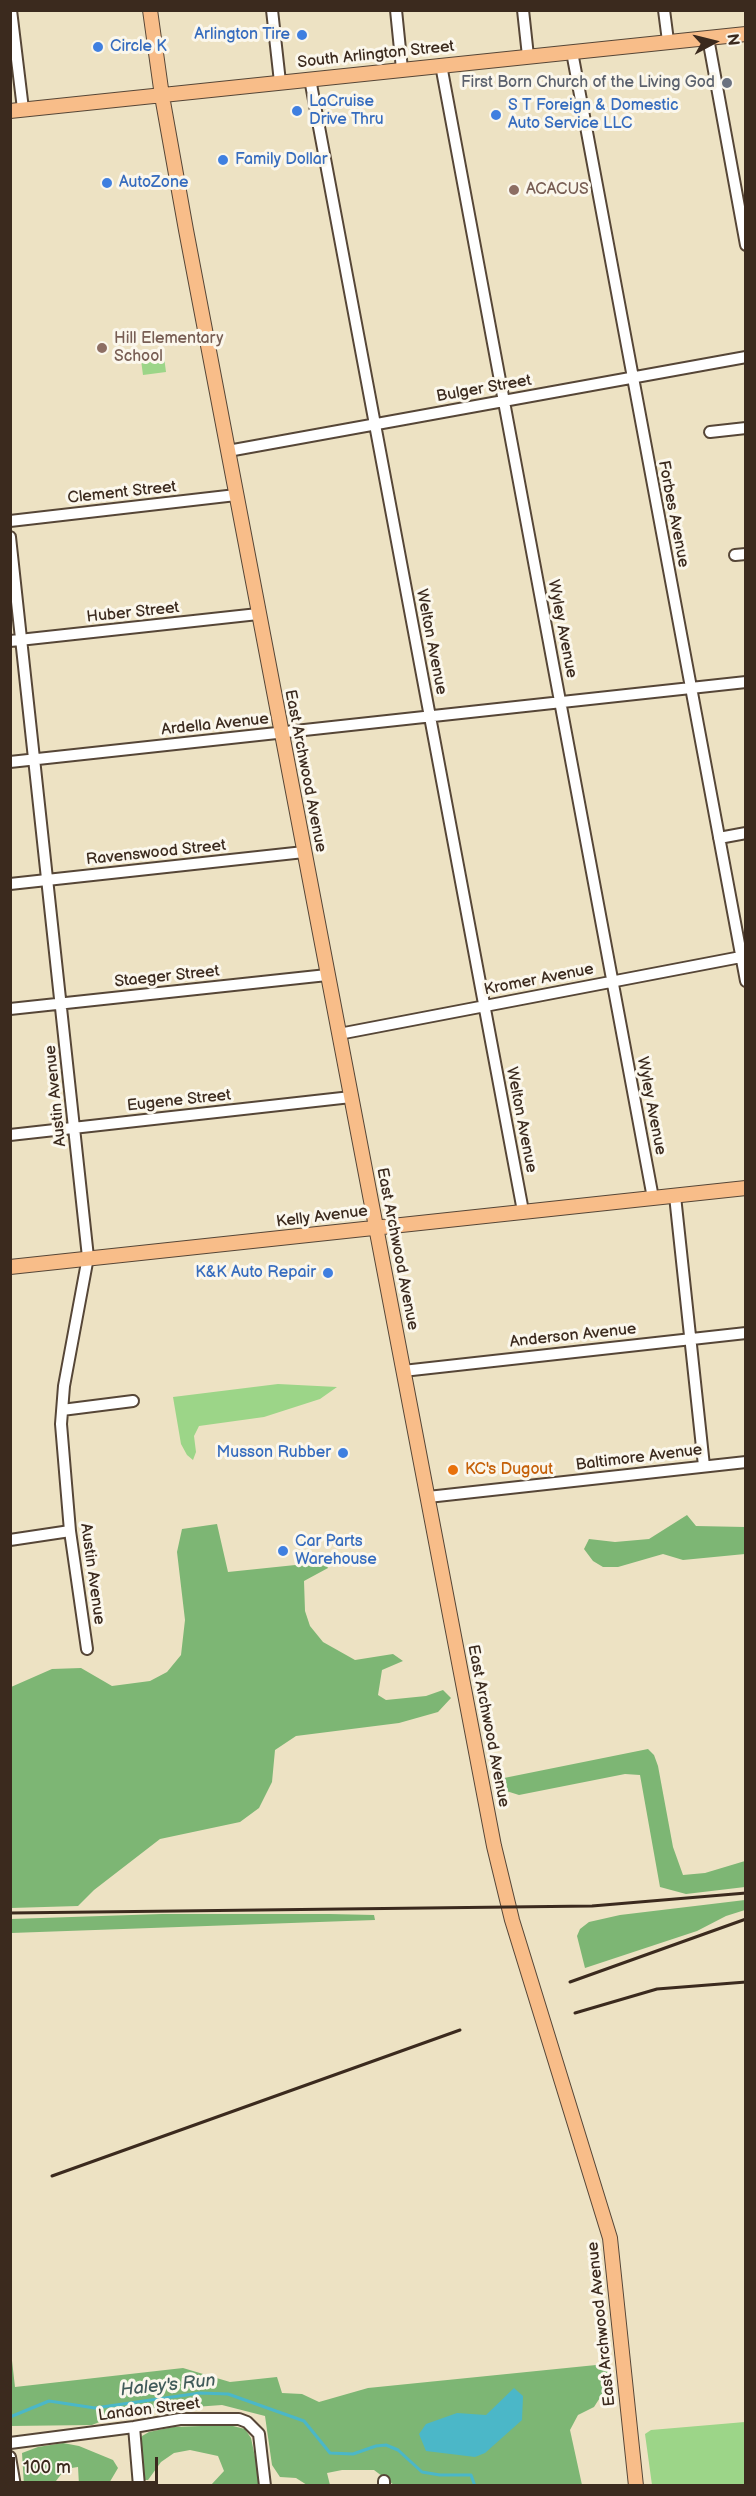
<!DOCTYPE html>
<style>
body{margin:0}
#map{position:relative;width:756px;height:2496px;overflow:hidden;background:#ede2c3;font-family:"Balsamiq Sans",sans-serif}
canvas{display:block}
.frame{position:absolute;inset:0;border:12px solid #3b2a1e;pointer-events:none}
.north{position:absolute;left:684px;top:12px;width:60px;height:60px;-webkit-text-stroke:4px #fbf7ec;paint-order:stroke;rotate:83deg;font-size:16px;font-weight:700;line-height:24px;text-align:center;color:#3b2a1e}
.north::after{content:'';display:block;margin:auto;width:21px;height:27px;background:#3b2a1e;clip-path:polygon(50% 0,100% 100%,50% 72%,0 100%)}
.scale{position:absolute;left:12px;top:2457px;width:146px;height:27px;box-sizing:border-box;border:3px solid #3b2a1e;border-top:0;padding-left:8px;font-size:18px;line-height:21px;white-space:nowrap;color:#3b2a1e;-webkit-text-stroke:4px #fbf7ec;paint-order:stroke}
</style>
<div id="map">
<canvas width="756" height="2496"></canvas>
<div class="frame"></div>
<div class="north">N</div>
<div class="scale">100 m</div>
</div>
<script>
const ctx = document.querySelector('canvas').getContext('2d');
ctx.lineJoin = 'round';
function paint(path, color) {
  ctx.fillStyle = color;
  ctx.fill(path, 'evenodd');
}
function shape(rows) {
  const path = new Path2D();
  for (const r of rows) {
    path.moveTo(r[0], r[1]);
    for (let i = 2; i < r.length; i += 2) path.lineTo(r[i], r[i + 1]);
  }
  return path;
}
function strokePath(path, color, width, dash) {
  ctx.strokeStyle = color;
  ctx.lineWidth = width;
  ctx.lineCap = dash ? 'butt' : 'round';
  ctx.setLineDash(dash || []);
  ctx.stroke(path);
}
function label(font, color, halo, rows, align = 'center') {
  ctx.font = font + ' "Balsamiq Sans",sans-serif';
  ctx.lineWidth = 6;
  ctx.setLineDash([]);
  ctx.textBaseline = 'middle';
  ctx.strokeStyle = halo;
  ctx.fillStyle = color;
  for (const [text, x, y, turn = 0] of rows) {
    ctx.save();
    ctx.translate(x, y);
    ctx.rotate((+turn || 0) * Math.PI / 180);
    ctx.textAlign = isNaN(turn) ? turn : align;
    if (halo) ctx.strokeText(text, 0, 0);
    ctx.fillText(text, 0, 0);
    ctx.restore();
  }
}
const green = shape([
 [164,357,166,372,143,375,141,360],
 [278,1384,337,1387,320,1399,264,1417,199,1426,194,1436,196,1452,193,1460,187,1455,181,1444,173,1397],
 [745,2422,745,2485,652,2485,645,2434,651,2430]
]);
const forest = shape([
 [687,1515,696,1526,745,1527,745,1554,683,1560,663,1554,618,1567,603,1567,593,1561,584,1549,589,1539,615,1542,649,1539],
 [217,1524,228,1572,305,1564,320,1555,328,1568,304,1581,305,1611,310,1626,323,1642,355,1660,393,1654,403,1661,382,1670,378,1695,386,1700,426,1696,443,1690,451,1698,438,1712,399,1723,296,1736,275,1750,272,1782,259,1808,240,1822,160,1839,94,1890,78,1906,11,1908,11,1687,52,1669,81,1668,112,1686,150,1681,167,1672,181,1655,185,1620,177,1552,182,1529],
 [648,1749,654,1755,658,1766,673,1847,683,1875,705,1873,745,1861,745,1887,686,1894,660,1887,640,1775,625,1774,519,1795,500,1789,504,1778],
 [745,1900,745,1910,726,1916,697,1931,585,1968,577,1936,580,1929,589,1922,620,1915],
 [162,1914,330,1914,374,1915,375,1920,11,1933,11,1919],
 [10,2343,15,2387,183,2368,230,2382,277,2377,282,2393,302,2394,319,2402,368,2388,606,2364,610,2382,594,2407,578,2415,570,2430,582,2485,394,2485,374,2470,342,2470,327,2473,330,2485,307,2485,296,2478,280,2477,272,2465,265,2416,222,2405,167,2409,107,2419,92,2425,11,2426],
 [229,2425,245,2429,251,2438,261,2485,211,2485,224,2471,218,2456,190,2450,174,2453,161,2462,148,2480,143,2480,140,2450,142,2436,149,2432,173,2427],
 [63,2443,79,2446,113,2460,118,2468,108,2485,79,2485,78,2467,65,2469,53,2485,24,2485,22,2453,38,2447]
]);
const water = shape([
 [514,2388,523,2396,522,2420,485,2453,475,2457,426,2451,419,2434,426,2424,457,2413,486,2415]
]);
const stream = shape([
 [10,2417,49,2401,95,2408,200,2393,228,2394,304,2421,330,2453,353,2454,376,2446,386,2445,398,2450,422,2472,440,2475,471,2475,475,2486]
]);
const minor = shape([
 [11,10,23,109],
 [272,10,280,82],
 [396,10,402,69],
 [523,10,528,56],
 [664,10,668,41],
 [708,38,746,245],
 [572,52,746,981],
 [441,65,653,1198],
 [310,79,523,1211],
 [710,432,746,428],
 [228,451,746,357],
 [10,521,236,495],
 [10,537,88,1257,64,1386,61,1424,70,1531,87,1649],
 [735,555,746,554],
 [10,641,258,614],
 [10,762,746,682],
 [719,838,746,833],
 [10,884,304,852],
 [10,1009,327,975],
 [339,1034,746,956],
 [10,1135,351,1097],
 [675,1196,704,1466],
 [403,1371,746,1333],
 [62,1410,133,1401],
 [428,1497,746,1462],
 [10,1540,70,1531],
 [134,2427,139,2486],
 [10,2443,134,2427,180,2419,239,2419,247,2422,259,2434,265,2486],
 [10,2457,15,2486],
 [384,2481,384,2486]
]);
const major = shape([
 [150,10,162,96,186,230,494,1846,512,1920,610,2238,636,2486],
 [10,111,746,34],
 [10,1267,746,1188]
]);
const rail = shape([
 [10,1913,592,1906,746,1893],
 [570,1982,746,1919],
 [575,2013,657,1989,746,1982],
 [52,2176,460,2030]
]);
const markers = [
 [302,35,6,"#3f7fe0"],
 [98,47,6,"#3f7fe0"],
 [727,83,6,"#6b7280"],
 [297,111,6,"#3f7fe0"],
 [496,115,6,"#3f7fe0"],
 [223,160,6,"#3f7fe0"],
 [107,183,6,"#3f7fe0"],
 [514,190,6,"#8d6e63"],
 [102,348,6,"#8d6e63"],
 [328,1273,6,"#3f7fe0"],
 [343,1453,6,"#3f7fe0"],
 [453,1470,6,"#e8710a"],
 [283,1551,6,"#3f7fe0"]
];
const shopNames = [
 ["Arlington Tire",290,35,"right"],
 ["Circle K",110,47],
 ["LaCruise",309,102],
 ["Drive Thru",309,120],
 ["S T Foreign & Domestic",508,106],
 ["Auto Service LLC",508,124],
 ["Family Dollar",235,160],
 ["AutoZone",119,183],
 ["K&K Auto Repair",316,1273,"right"],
 ["Musson Rubber",331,1453,"right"],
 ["Car Parts",295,1542],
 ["Warehouse",295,1560]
];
const streetNames = [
 ["South Arlington Street",376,55,-6],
 ["Bulger Street",484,389,-10],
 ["Clement Street",122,493,-6],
 ["Forbes Avenue",673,514,79],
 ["Huber Street",133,613,-6],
 ["Wyley Avenue",562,629,79],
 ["Welton Avenue",431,642,79],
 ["Ardella Avenue",215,725,-6],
 ["East Archwood Avenue",305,771,79],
 ["Ravenswood Street",156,853,-6],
 ["Staeger Street",167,977,-6],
 ["Kromer Avenue",539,980,-11],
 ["Austin Avenue",56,1096,-96],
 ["Eugene Street",179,1101,-6],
 ["Wyley Avenue",651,1106,79],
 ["Welton Avenue",521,1120,79],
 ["Kelly Avenue",322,1217,-7],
 ["East Archwood Avenue",397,1249,79],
 ["Anderson Avenue",573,1336,-6],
 ["Baltimore Avenue",639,1458,-7],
 ["Austin Avenue",92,1574,82],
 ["East Archwood Avenue",488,1726,79],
 ["East Archwood Avenue",602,2324,-96],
 ["Landon Street",149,2410,-7]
];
const worshipNames = [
 ["First Born Church of the Living God",715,83]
];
const educationNames = [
 ["ACACUS",526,190],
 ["Hill Elementary",114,339],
 ["School",114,357]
];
const foodNames = [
 ["KC's Dugout",465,1470]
];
const waterNames = [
 ["Haley's Run",168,2386,-6]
];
paint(green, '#9cd588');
paint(forest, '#7db674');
paint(water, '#4bb7c8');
strokePath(stream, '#4bb7c8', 3);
strokePath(minor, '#564637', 14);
strokePath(major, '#564637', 16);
strokePath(minor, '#fff', 10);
strokePath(major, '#f8bd89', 14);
strokePath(rail, '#3b2a1e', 3);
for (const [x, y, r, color] of markers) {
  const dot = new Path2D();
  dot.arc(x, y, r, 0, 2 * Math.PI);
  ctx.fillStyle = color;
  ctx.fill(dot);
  strokePath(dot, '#fbf7ec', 2);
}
label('16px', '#366cbe', '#fbf7ec', shopNames, 'left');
label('16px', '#3b2a1e', '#fbf7ec', streetNames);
label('16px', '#5b616d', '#fbf7ec', worshipNames, 'right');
label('16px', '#785e54', '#fbf7ec', educationNames, 'left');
label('16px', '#c56008', '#fbf7ec', foodNames, 'left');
label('italic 18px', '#415b5a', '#fbf7ec', waterNames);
</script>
